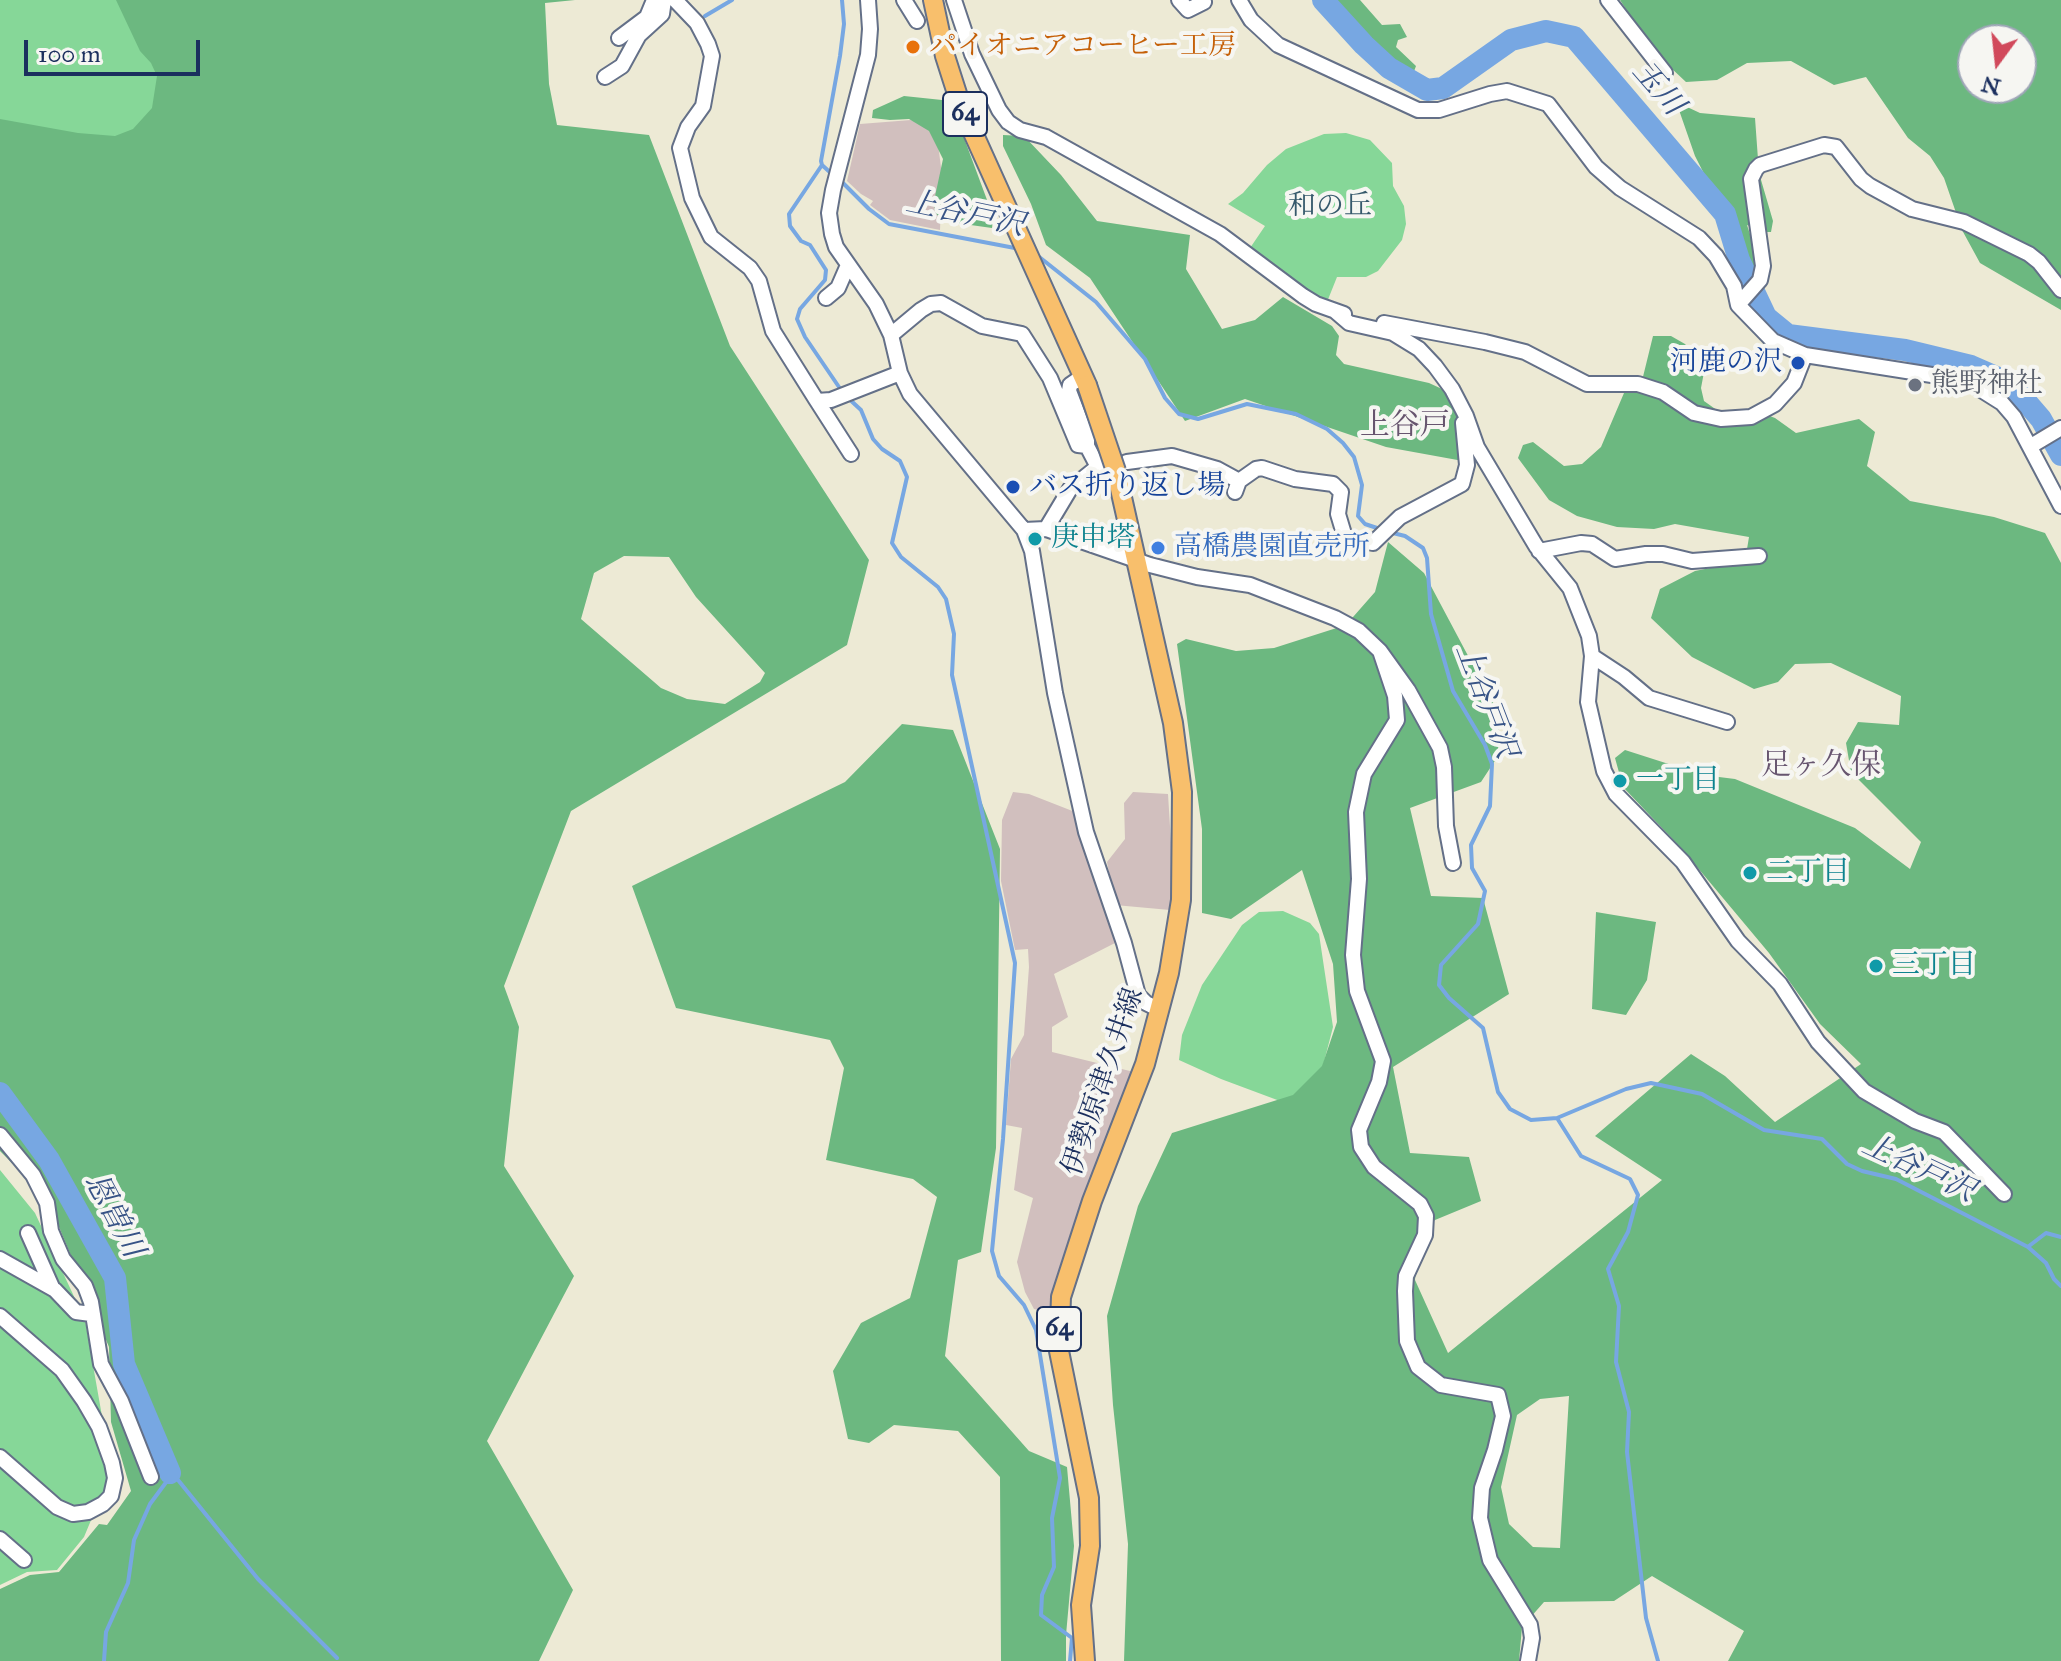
<!DOCTYPE html>
<meta charset="utf-8">
<style>
body{margin:0}
#map{position:relative;width:2061px;height:1661px;overflow:hidden;background:#edead5;font-family:"IM FELL Great Primer",serif}
canvas{display:block}
.north{position:absolute;left:1957px;top:24px;width:80px;height:80px;box-sizing:border-box;background:#f6f6f2;border:2px solid #9ea6b7;border-radius:50%;rotate:195deg;font-size:22px;font-weight:700;line-height:32px;text-align:center;color:#1b2f5e}
.north::after{content:'';display:block;margin:auto;width:28px;height:36px;background:#d1495b;clip-path:polygon(50% 0,100% 100%,50% 72%,0 100%)}
.scale{position:absolute;left:24px;top:40px;width:176px;height:36px;box-sizing:border-box;border:4px solid #1b2f5e;border-top:0;padding-left:10px;font-size:24px;line-height:28px;white-space:nowrap;color:#1b2f5e;-webkit-text-stroke:6px #f6f6f2;paint-order:stroke}
</style>
<div id="map">
<canvas width="2061" height="1661"></canvas>
<div class="north">N</div>
<div class="scale">100 m</div>
</div>
<script>
const ctx = document.querySelector('canvas').getContext('2d');
ctx.lineJoin = 'round';
function paint(path, color) {
  ctx.fillStyle = color;
  ctx.fill(path, 'evenodd');
}
function shape(rows) {
  const path = new Path2D();
  for (const r of rows) {
    path.moveTo(r[0], r[1]);
    for (let i = 2; i < r.length; i += 2) path.lineTo(r[i], r[i + 1]);
  }
  return path;
}
function strokePath(path, color, width, dash) {
  ctx.strokeStyle = color;
  ctx.lineWidth = width;
  ctx.lineCap = dash ? 'butt' : 'round';
  ctx.setLineDash(dash || []);
  ctx.stroke(path);
}
function label(font, color, halo, rows, align = 'center') {
  ctx.font = font + ' "IM FELL Great Primer","Noto Serif JP",serif';
  ctx.lineWidth = 8;
  ctx.setLineDash([]);
  ctx.textBaseline = 'middle';
  ctx.strokeStyle = halo;
  ctx.fillStyle = color;
  for (const [text, x, y, turn = 0] of rows) {
    ctx.save();
    ctx.translate(x, y);
    ctx.rotate((+turn || 0) * Math.PI / 180);
    ctx.textAlign = isNaN(turn) ? turn : align;
    if (halo) ctx.strokeText(text, 0, 0);
    ctx.fillText(text, 0, 0);
    ctx.restore();
  }
}
const industrial = shape([
 [911,120,920,123,932,133,938,144,942,175,940,230,890,220,870,205,873,201,861,194,847,181,860,124],
 [1013,792,1029,794,1075,812,1115,943,1054,974,1068,1017,1052,1027,1052,1052,1134,1072,1104,1157,1060,1269,1052,1313,1034,1309,1025,1292,1017,1262,1033,1198,1014,1190,1022,1128,1006,1125,1011,1059,1024,1035,1029,967,1028,949,1015,950,1001,881,1002,820],
 [1133,792,1168,794,1173,875,1170,910,1115,905,1107,862,1125,839,1124,803]
]);
const green = shape([
 [0,0,282,0,199,159,0,147],
 [1346,133,1370,140,1392,163,1393,186,1404,206,1406,224,1402,240,1378,271,1366,277,1337,277,1327,302,1317,297,1248,251,1265,226,1228,204,1243,193,1267,165,1286,149,1324,134],
 [1283,911,1310,923,1319,934,1333,1027,1317,1089,1296,1107,1221,1079,1179,1060,1182,1035,1202,985,1242,925,1259,912],
 [0,1170,35,1213,85,1320,114,1484,99,1501,84,1537,57,1570,27,1572,0,1585]
]);
const forest = shape([
 [116,0,575,0,545,3,549,84,557,125,649,135,730,346,869,560,847,645,571,811,504,986,519,1027,504,1166,574,1276,487,1441,573,1590,539,1661,0,1661,0,1589,30,1575,59,1572,99,1524,107,1525,131,1491,111,1422,109,1347,47,1198,0,1151,0,119,78,133,115,136,133,129,152,108,157,76,151,63,140,51],
 [624,556,669,557,696,597,765,673,760,682,725,704,687,699,661,688,581,619,594,573],
 [1329,0,1360,0,1382,25,1400,24,1407,37,1398,40,1396,47,1416,66,1413,74,1402,69,1383,53,1372,48],
 [1620,0,2061,0,2061,310,1980,263,1962,230,1944,178,1930,156,1908,138,1866,77,1834,85,1791,61,1747,63,1717,80,1686,82,1654,52],
 [1973,40,2021,40,2021,88,1973,88],
 [904,96,942,100,954,111,993,216,992,228,942,221,935,212,934,201,943,159,929,131,909,119,890,120,872,118,873,110],
 [1685,106,1700,113,1755,118,1759,173,1773,221,1771,232,1765,232,1747,225,1760,265,1752,271,1743,267,1731,227,1695,156,1679,110],
 [1003,135,1024,136,1061,175,1097,221,1190,235,1186,269,1222,329,1255,320,1283,297,1332,326,1339,336,1336,355,1344,364,1429,383,1466,400,1480,441,1463,461,1386,447,1245,399,1185,421,1090,278,1046,245,1031,204,1003,146],
 [1653,336,1671,336,1685,344,1705,367,1701,388,1704,401,1721,413,1751,409,1775,418,1796,433,1859,419,1875,432,1867,466,1910,501,1994,517,2045,533,2061,563,2061,1661,1728,1661,1744,1631,1652,1576,1614,1601,1544,1602,1522,1627,1519,1661,1124,1661,1128,1544,1113,1405,1107,1316,1138,1206,1172,1133,1293,1095,1322,1066,1337,1022,1333,964,1302,870,1231,919,1202,913,1202,829,1177,644,1186,639,1236,651,1274,648,1346,625,1375,592,1388,542,1424,573,1499,714,1498,756,1481,782,1410,808,1431,896,1483,898,1509,994,1393,1067,1410,1153,1469,1157,1481,1201,1435,1220,1419,1235,1415,1280,1448,1353,1662,1180,1595,1136,1691,1054,1725,1076,1775,1122,1861,1064,1820,1024,1769,953,1682,849,1623,787,1615,758,1625,750,1703,775,1735,779,1855,828,1910,869,1921,842,1851,772,1846,743,1858,722,1899,725,1901,696,1831,663,1795,664,1778,682,1754,689,1692,657,1651,618,1660,589,1695,571,1745,561,1749,537,1675,524,1654,529,1617,527,1577,516,1549,500,1518,458,1523,445,1533,442,1564,466,1582,464,1601,447,1624,393,1640,389],
 [1569,1396,1560,1548,1533,1547,1509,1524,1501,1487,1517,1415,1540,1399],
 [902,724,953,730,1000,849,996,1148,981,1252,958,1260,945,1356,1029,1451,1067,1467,1074,1546,1066,1635,1066,1661,1001,1661,1000,1477,958,1431,894,1425,869,1443,848,1439,833,1371,861,1323,910,1298,937,1197,913,1179,826,1160,844,1068,830,1040,676,1008,632,886,845,782],
 [1596,912,1656,922,1647,980,1626,1015,1592,1009]
]);
const stream = shape([
 [705,16,732,0],
 [822,165,789,214,790,226,801,241,810,245,826,270,825,280,800,309,797,319,805,337,841,390],
 [833,175,822,165,821,161,840,56,844,24,842,0],
 [840,180,869,209,889,224,1020,249],
 [1033,252,1096,302,1145,359,1165,398,1179,414,1198,419,1247,404,1296,414,1327,429,1343,443,1354,457,1362,485,1358,516,1365,524,1380,529],
 [847,397,861,410,873,439,882,449,900,461,907,477,892,543,901,557,938,587,946,599,954,634,952,675,1015,963,1003,1139,992,1251,999,1276,1024,1305,1036,1330,1060,1478,1052,1518,1054,1567,1042,1595,1041,1615,1072,1638,1070,1661],
 [1389,532,1405,536,1423,548,1427,558,1431,614,1453,691,1485,745,1492,764,1490,806,1471,845,1472,868,1485,891,1478,924,1441,965,1439,985,1449,998,1483,1028,1498,1092,1510,1109,1531,1120,1557,1118,1626,1089,1651,1083,1702,1094,1764,1130,1822,1139,1847,1164,1862,1171,1896,1179,2028,1247,2046,1263,2054,1279,2061,1286],
 [1557,1118,1581,1156,1630,1179,1638,1195,1628,1232,1608,1269,1619,1306,1616,1362,1629,1412,1627,1452,1646,1618,1658,1661],
 [2029,1246,2046,1233,2061,1237],
 [104,1661,106,1632,128,1583,134,1540,150,1504,167,1481,170,1473,174,1475,258,1579,337,1658]
]);
const river = shape([
 [1323,0,1364,45,1389,68,1427,90,1443,88,1511,40,1546,31,1574,37,1725,214,1739,260,1766,317,1788,335,1905,350,1971,366,2010,383,2041,419,2061,455],
 [0,1093,49,1160,115,1278,124,1364,170,1473]
]);
const minor = shape([
 [675,0,697,23,708,44,712,56,703,106,688,127,680,148,692,198,711,237,750,268,759,281,773,331,817,401,831,400,900,373],
 [868,0,870,29,868,55,833,190,829,213,832,234,836,247,876,304,891,335,900,373,910,394,1024,530,1032,551,1055,693,1086,832,1124,943,1138,995,1146,1003,1160,1010],
 [904,0,917,21],
 [954,0,972,54,999,110,1008,122,1020,130,1046,137,1220,234,1303,296,1316,304,1344,314],
 [1179,0,1188,10,1204,2],
 [1239,0,1251,20,1278,45,1418,110,1439,110,1490,94,1507,91,1548,104,1596,167,1620,188,1699,238,1716,256,1734,286,1738,305,1773,341,1805,355,1957,379,1975,386,2002,403,2014,417,2061,506],
 [1608,0,1665,73],
 [619,38,647,17,654,0],
 [605,77,622,66,639,35,662,14,664,0],
 [826,298,838,288,848,265],
 [1738,305,1760,280,1763,266,1751,179,1756,169,1760,165,1824,145,1836,147,1861,179,1870,186,1912,209,1964,222,2029,254,2039,262,2061,290],
 [1335,311,1349,323,1393,333,1419,349,1435,366,1452,389,1466,416,1477,447,1536,546,1570,588,1589,636,1592,656,1588,702,1604,771,1616,794,1683,862,1738,941,1780,984,1818,1042,1864,1091,1915,1121,1944,1132,2004,1194],
 [1384,323,1485,342,1525,352,1587,384,1638,384,1663,392,1694,413,1721,419,1751,417,1775,404,1794,383,1805,355],
 [891,335,921,310,931,304,941,303,982,326,1022,334,1050,378,1078,445,1087,446],
 [1083,376,1070,385,1069,391,1087,438,1087,446,1098,467],
 [817,401,851,454],
 [2031,446,2061,428],
 [1127,462,1172,456,1217,469,1239,481],
 [1235,492,1239,481,1256,469,1262,468,1295,479,1333,484,1341,492,1338,514,1344,534,1350,539,1373,543,1400,517,1462,484,1467,465,1463,423],
 [1046,529,1070,489,1100,465],
 [1024,530,1046,529,1150,565,1197,577,1250,585,1335,618,1359,631,1380,651,1408,690,1440,748,1444,767,1446,826,1453,863],
 [1539,551,1581,543,1592,544,1615,559,1646,554,1663,554,1692,561,1759,556],
 [1380,651,1395,696,1397,720,1364,774,1356,812,1359,879,1353,955,1357,991,1383,1061,1379,1082,1359,1130,1361,1147,1374,1167,1420,1204,1426,1216,1425,1235,1406,1276,1405,1291,1407,1341,1418,1367,1441,1385,1498,1395,1503,1416,1495,1450,1482,1488,1480,1518,1490,1560,1530,1625,1532,1638,1528,1661],
 [1592,656,1624,677,1649,698,1727,722],
 [0,1135,33,1175,47,1203,51,1231,63,1259,85,1286,91,1302,101,1364,121,1401,151,1477],
 [28,1233,52,1287],
 [0,1259,55,1290,76,1312,91,1314],
 [0,1316,62,1370,84,1401,99,1427,112,1463,115,1478,111,1496,103,1504,88,1512,73,1514,57,1507,0,1457],
 [0,1539,24,1560]
]);
const major = shape([
 [933,0,945,56,961,106,1087,385],
 [1085,1661,1081,1605,1090,1546,1089,1498,1059,1351,1061,1297,1092,1201,1145,1064,1169,973,1181,900,1182,792,1173,723,1116,471]
]);
const majorBridge = shape([
 [1087,385,1116,471]
]);
const markers = [
 [913,47,8,"#e8710a"],
 [1798,363,8,"#1a4fb4"],
 [1915,385,8,"#6b7280"],
 [1013,487,8,"#1a4fb4"],
 [1035,539,8,"#0f9aa8"],
 [1158,548,8,"#3f7fe0"],
 [1620,781,8,"#0f9aa8"],
 [1750,873,8,"#0f9aa8"],
 [1876,966,8,"#0f9aa8"]
];
const shields = [
 [965,114,44],
 [1059,1329,44]
];
const shieldNames = [
 ["64",965,114],
 ["64",1059,1329]
];
const foodNames = [
 ["パイオニアコーヒー工房",929,47]
];
const parkNames = [
 ["和の丘",1330,207]
];
const transitNames = [
 ["河鹿の沢",1782,363],
 ["バス折り返し場",1029,487,"left"]
];
const worshipNames = [
 ["熊野神社",1931,385]
];
const cultureNames = [
 ["庚申塔",1051,539],
 ["一丁目",1636,781],
 ["二丁目",1766,873],
 ["三丁目",1892,966]
];
const shopNames = [
 ["高橋農園直売所",1174,548]
];
const streetNames = [
 ["伊勢原津久井線",1104,1082,-71]
];
const waterNames = [
 ["玉川",1657,89,49],
 ["上谷戸沢",965,215,12],
 ["上谷戸沢",1485,701,69],
 ["上谷戸沢",1918,1169,25],
 ["恩曽川",113,1216,62]
];
const neighbourhoodNames = [
 ["上谷戸",1405,427],
 ["足ヶ久保",1821,767]
];
paint(industrial, '#d1bfbe');
paint(green, '#86d798');
paint(forest, '#6cb880');
strokePath(stream, '#77a7e2', 4);
strokePath(river, '#77a7e2', 22);
strokePath(minor, '#647088', 18);
strokePath(major, '#647088', 22);
strokePath(minor, '#fff', 14);
strokePath(major, '#f8bf6c', 18);
strokePath(majorBridge, '#647088', 22, []);
strokePath(majorBridge, '#f8bf6c', 18);
for (const [x, y, r, color] of markers) {
  const dot = new Path2D();
  dot.arc(x, y, r, 0, 2 * Math.PI);
  ctx.fillStyle = color;
  ctx.fill(dot);
  strokePath(dot, '#f6f6f2', 3);
}
for (const [x, y, w] of shields) {
  const box = new Path2D();
  box.roundRect(x - w / 2, y - 22, w, 44, 6);
  ctx.fillStyle = '#f6f6f2';
  ctx.fill(box);
  strokePath(box, '#1b2f5e', 2);
}
label('bold 26px', '#1b2f5e', null, shieldNames);
label('28px', '#c56008', '#f6f6f2', foodNames, 'left');
label('28px', '#36596c', '#f6f6f2', parkNames);
label('28px', '#164399', '#f6f6f2', transitNames, 'right');
label('28px', '#5b616d', '#f6f6f2', worshipNames, 'left');
label('28px', '#0d838f', '#f6f6f2', cultureNames, 'left');
label('28px', '#366cbe', '#f6f6f2', shopNames, 'left');
label('28px', '#1b2f5e', '#f6f6f2', streetNames);
label('italic 30px', '#375386', '#f6f6f2', waterNames);
label('30px', '#67556f', '#f6f6f2', neighbourhoodNames);
</script>
